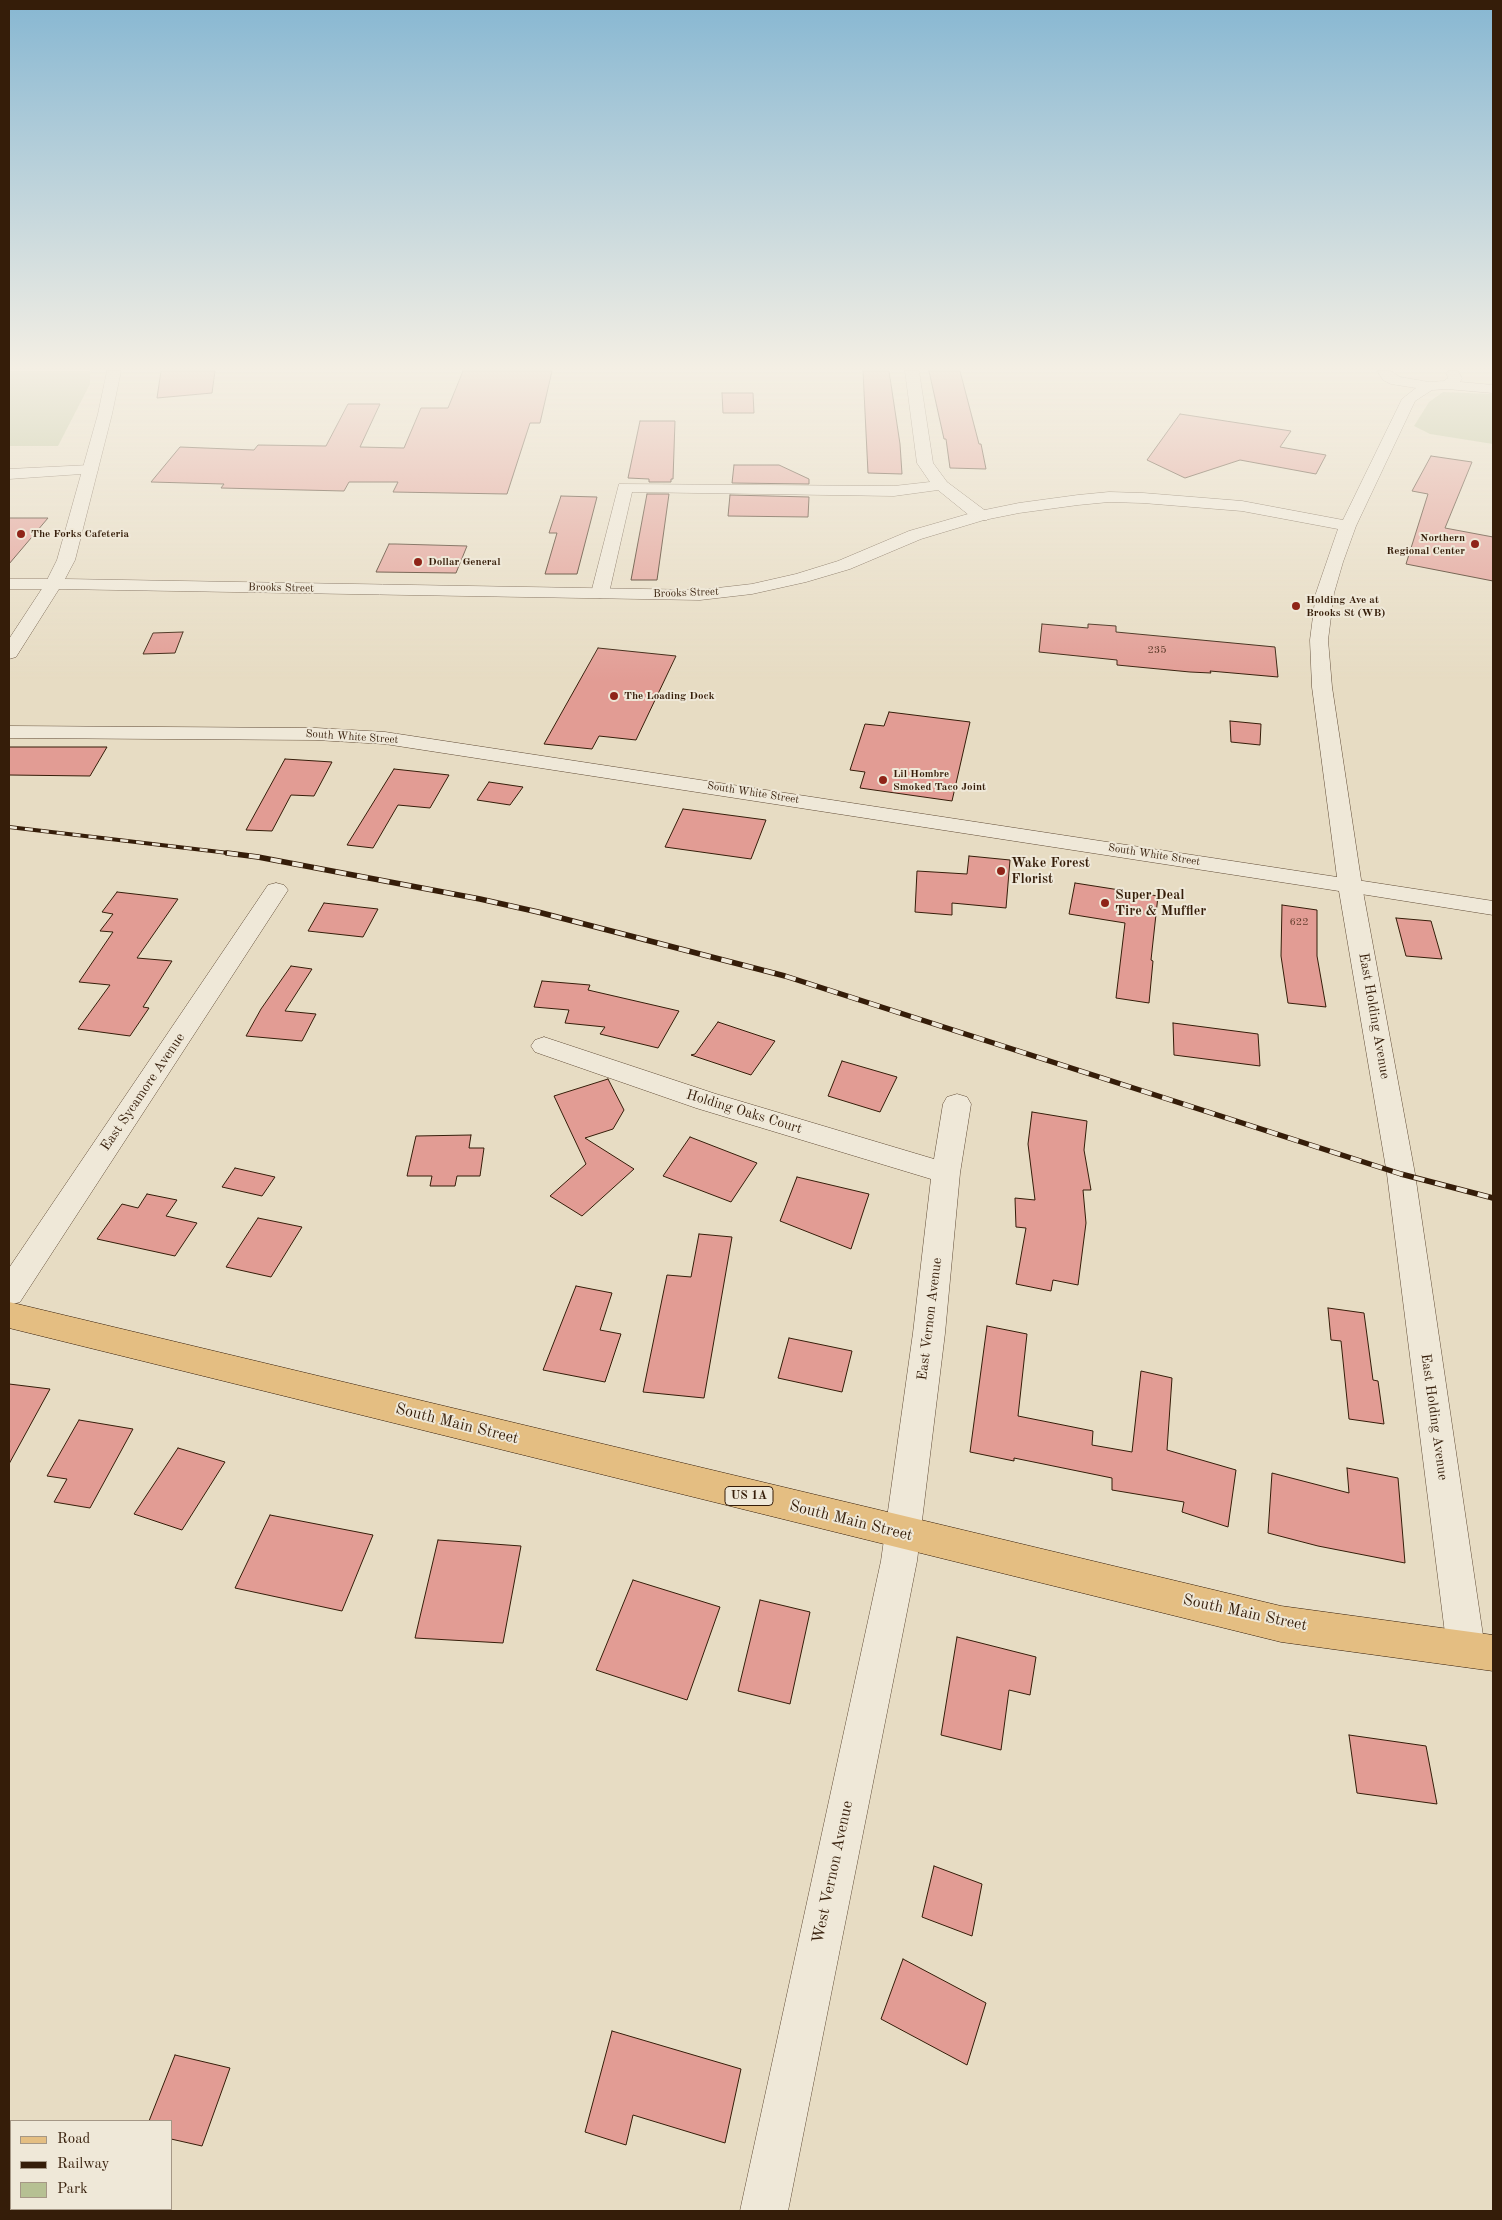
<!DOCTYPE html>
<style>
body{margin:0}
#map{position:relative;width:1502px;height:2220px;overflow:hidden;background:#e7dcc3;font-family:"Old Standard TT",serif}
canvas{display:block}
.frame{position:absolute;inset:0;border:10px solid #351d09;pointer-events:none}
.legend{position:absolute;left:10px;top:2120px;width:162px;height:90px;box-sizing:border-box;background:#efe8d8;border:1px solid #a59785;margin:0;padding:6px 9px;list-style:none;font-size:15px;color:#351d09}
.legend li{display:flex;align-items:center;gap:10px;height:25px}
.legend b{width:25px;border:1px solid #a59785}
</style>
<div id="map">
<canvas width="1502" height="2220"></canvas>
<div class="frame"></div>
<ul class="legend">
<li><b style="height:6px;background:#e4be82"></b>Road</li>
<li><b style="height:6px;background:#351d09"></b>Railway</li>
<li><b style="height:14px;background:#b6c093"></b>Park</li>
</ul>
</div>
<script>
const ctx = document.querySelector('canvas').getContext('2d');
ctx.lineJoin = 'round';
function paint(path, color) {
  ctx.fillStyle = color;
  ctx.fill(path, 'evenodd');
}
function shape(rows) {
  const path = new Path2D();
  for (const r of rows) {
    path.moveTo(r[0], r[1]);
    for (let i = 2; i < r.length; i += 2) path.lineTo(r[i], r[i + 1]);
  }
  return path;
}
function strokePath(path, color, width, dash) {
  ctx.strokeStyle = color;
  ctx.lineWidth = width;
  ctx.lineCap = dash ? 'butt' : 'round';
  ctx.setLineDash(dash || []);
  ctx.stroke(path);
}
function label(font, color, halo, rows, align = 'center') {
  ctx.font = font + ' "Old Standard TT",serif';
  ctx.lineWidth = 4;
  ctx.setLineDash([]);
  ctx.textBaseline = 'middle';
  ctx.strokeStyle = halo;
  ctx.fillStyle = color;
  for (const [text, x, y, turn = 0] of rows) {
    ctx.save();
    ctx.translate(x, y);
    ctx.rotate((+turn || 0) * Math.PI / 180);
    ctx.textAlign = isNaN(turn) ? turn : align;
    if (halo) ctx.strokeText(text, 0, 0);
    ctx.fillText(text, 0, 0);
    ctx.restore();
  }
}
const green = shape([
 [9,371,90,371,90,384,58,446,9,446],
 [1443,392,1493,394,1493,444,1430,434,1414,426,1429,402]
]);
const building = shape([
 [161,371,215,371,212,393,157,398,161,371],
 [463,371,552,371,540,423,530,423,507,494,393,492,398,482,349,482,344,491,221,488,224,484,151,482,180,447,254,450,258,445,326,446,348,404,380,404,360,447,404,448,421,408,448,408,463,371],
 [863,371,889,371,900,444,902,474,868,473,863,371],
 [929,371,960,371,979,444,981,444,986,469,950,468,946,439,944,439,929,371],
 [722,393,753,393,754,413,723,413,722,393],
 [1180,414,1291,431,1280,447,1326,455,1316,474,1240,460,1185,478,1147,460,1180,414],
 [640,421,675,421,673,479,671,479,671,482,649,482,649,479,628,478,640,421],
 [1431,456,1472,462,1445,528,1493,537,1493,581,1406,564,1428,494,1412,491,1431,456],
 [734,465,779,465,809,479,809,484,732,483,734,465],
 [647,494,669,494,657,580,631,580,647,494],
 [730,495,809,497,808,517,728,516,730,495],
 [561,496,597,497,577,574,545,574,557,533,549,533,561,496],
 [9,518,48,518,9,564,9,518],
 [389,544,396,544,467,546,456,573,376,572,389,544],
 [1042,624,1088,628,1088,624,1116,626,1116,632,1275,647,1278,677,1210,671,1211,673,1190,672,1117,665,1117,660,1039,652,1042,624],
 [183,632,175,653,143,654,153,633,183,632],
 [598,648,676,656,636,740,599,736,592,749,544,744,598,648],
 [889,712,970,722,952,801,860,788,865,772,850,770,865,724,884,726,889,712],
 [1230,721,1261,724,1260,745,1231,742,1230,721],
 [9,747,107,747,90,776,9,775,9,747],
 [285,759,332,762,314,796,291,795,272,831,246,830,285,759],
 [394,769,449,775,430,808,398,805,373,848,347,845,394,769],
 [489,782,523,787,510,805,477,800,489,782],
 [683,809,766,820,751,859,665,847,683,809],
 [969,856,1010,860,1006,908,952,903,952,915,915,912,917,871,967,874,969,856],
 [1075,883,1158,896,1151,960,1153,961,1149,1003,1116,998,1125,923,1069,914,1075,883],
 [117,892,178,899,137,958,172,961,143,1007,149,1008,130,1036,78,1029,110,985,79,982,113,932,100,931,113,914,102,912,117,892],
 [324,903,378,909,363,937,308,931,324,903],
 [1282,905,1317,910,1317,956,1326,1007,1288,1003,1281,956,1282,905],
 [1396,918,1431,921,1442,959,1406,956,1396,918],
 [291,966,312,969,285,1011,316,1014,302,1041,246,1036,261,1009,291,966],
 [542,981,590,985,588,990,679,1011,658,1048,600,1034,605,1027,565,1023,569,1010,534,1007,542,981],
 [718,1022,775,1041,751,1075,691,1055,695,1054,718,1022],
 [1173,1023,1258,1034,1260,1066,1174,1055,1173,1023],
 [842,1061,897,1077,880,1112,828,1096,842,1061],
 [608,1079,624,1110,613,1129,585,1138,634,1169,582,1216,550,1196,586,1164,554,1096,608,1079],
 [1032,1112,1087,1121,1084,1150,1091,1190,1083,1190,1086,1223,1078,1285,1053,1280,1051,1291,1016,1284,1026,1228,1016,1227,1015,1198,1035,1200,1028,1144,1032,1112],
 [471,1135,469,1148,484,1148,480,1176,457,1176,455,1186,430,1186,432,1176,407,1176,416,1136,471,1135],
 [690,1137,757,1163,731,1202,663,1176,690,1137],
 [235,1168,275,1177,262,1196,222,1187,235,1168],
 [797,1177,869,1194,851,1249,780,1221,797,1177],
 [147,1194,177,1200,166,1216,197,1223,175,1256,97,1239,122,1204,138,1208,147,1194],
 [258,1218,302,1227,271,1277,226,1267,258,1218],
 [699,1234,732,1237,704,1398,643,1392,667,1275,691,1277,699,1234],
 [576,1286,612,1293,600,1330,621,1334,605,1382,543,1370,576,1286],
 [1328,1308,1364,1313,1373,1380,1378,1381,1384,1424,1349,1419,1341,1341,1331,1340,1328,1308],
 [987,1326,1027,1334,1018,1416,1093,1431,1092,1445,1132,1452,1141,1371,1172,1378,1167,1450,1236,1470,1228,1527,1182,1512,1184,1502,1112,1490,1112,1478,1014,1458,1014,1461,970,1452,987,1326],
 [789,1338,852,1351,842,1392,778,1378,789,1338],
 [9,1384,50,1389,9,1464,9,1384],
 [79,1420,133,1429,90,1508,54,1502,67,1479,47,1476,79,1420],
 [178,1448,225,1462,182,1530,134,1514,178,1448],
 [1347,1468,1398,1478,1405,1563,1318,1546,1268,1533,1272,1473,1349,1493,1347,1468],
 [270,1515,373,1535,342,1611,235,1588,270,1515],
 [438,1540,521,1546,503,1643,415,1638,438,1540],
 [633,1580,720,1607,687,1700,596,1670,633,1580],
 [760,1600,810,1612,790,1704,738,1691,760,1600],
 [957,1637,1036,1657,1030,1695,1009,1690,1001,1750,941,1735,957,1637],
 [1349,1735,1426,1746,1437,1804,1357,1793,1349,1735],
 [934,1866,982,1884,972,1936,922,1917,934,1866],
 [903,1959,986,2003,967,2065,881,2019,903,1959],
 [612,2031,741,2069,725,2143,633,2115,626,2145,585,2132,612,2031],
 [175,2055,230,2068,202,2146,171,2139,171,2121,149,2121,175,2055]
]);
const minor = shape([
 [905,371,919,371,933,463,947,482,987,512,989,516,987,520,975,520,938,490,894,496,632,492,609,593,606,597,600,598,594,597,591,593,619,484,894,486,930,482,917,463,905,371],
 [90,465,96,467,98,470,96,473,9,479,9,469,90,465],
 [9,579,54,579,60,580,63,584,60,588,54,589,9,589,9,579],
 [1350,879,1493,901,1493,915,1342,891,1338,886,1342,881,1350,879],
 [276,883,284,885,288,890,20,1302,9,1305,9,1268,268,885,276,883],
 [544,1037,716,1094,934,1159,943,1104,947,1097,957,1094,967,1097,971,1104,960,1173,945,1333,917,1561,788,2211,740,2211,881,1561,913,1333,931,1179,696,1108,535,1052,531,1046,535,1040,544,1037]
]);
const tertiary = shape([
 [107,371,121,371,112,414,75,560,65,579,700,590,752,584,796,574,838,561,909,531,975,512,1019,503,1078,495,1109,492,1143,493,1242,501,1343,520,1402,399,1416,388,1391,384,1383,380,1377,371,1391,371,1400,377,1429,382,1444,381,1448,378,1446,373,1448,371,1458,371,1462,378,1460,382,1493,385,1493,393,1447,389,1432,390,1415,401,1356,526,1343,562,1334,593,1328,640,1332,687,1362,886,1415,1174,1485,1649,1479,1662,1466,1667,1453,1662,1447,1649,1387,1174,1339,891,385,744,316,740,9,738,9,726,316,728,385,732,1337,877,1312,687,1310,640,1316,593,1338,529,1242,511,1143,503,1109,502,1078,505,1019,513,984,520,921,539,850,569,806,582,752,594,700,600,59,589,16,657,9,659,9,639,45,584,57,560,98,414,107,371]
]);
const primary = shape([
 [9,1302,1281,1606,1493,1635,1493,1671,1281,1642,9,1328,9,1302]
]);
const railFar1 = shape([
 [9,827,237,854]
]);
const rail = shape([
 [227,853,258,857,480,899,538,912,785,976,1401,1174,1493,1198]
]);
const markers = [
 [21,534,5,"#8f2418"],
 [1475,544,5,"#8f2418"],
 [418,562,5,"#8f2418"],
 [1296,606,5,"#8f2418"],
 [614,696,5,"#8f2418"],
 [883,780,5,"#8f2418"],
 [1001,871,5,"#8f2418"],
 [1105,903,5,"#8f2418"]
];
const farPoinames = [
 ["The Forks Cafeteria",31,534],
 ["Northern",1465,538,"right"],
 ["Regional Center",1465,551,"right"],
 ["Dollar General",428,562],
 ["Holding Ave at",1306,600],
 ["Brooks St (WB)",1306,613],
 ["The Loading Dock",624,696],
 ["Lil Hombre",893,774],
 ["Smoked Taco Joint",893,787]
];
const farStreetnames = [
 ["Brooks Street",281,588,1],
 ["Brooks Street",686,593,-2],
 ["South White Street",352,737,4],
 ["South White Street",753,793,9],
 ["South White Street",1154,855,9]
];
const numberNames = [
 ["235",1157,650],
 ["622",1299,922]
];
const shields = [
 [749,1496,48]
];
const shieldNames = [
 ["US 1A",749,1496]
];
const poiNames = [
 ["Wake Forest",1011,863],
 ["Florist",1011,879],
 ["Super Deal",1115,895],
 ["Tire & Muffler",1115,911]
];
const streetNames = [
 ["East Holding Avenue",1374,1016,80],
 ["East Sycamore Avenue",143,1092,-56],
 ["Holding Oaks Court",744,1112,17],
 ["East Vernon Avenue",930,1319,-83],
 ["East Holding Avenue",1434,1417,82]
];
const nearStreetnames = [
 ["South Main Street",457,1424,14],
 ["South Main Street",851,1521,14],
 ["South Main Street",1245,1613,12],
 ["West Vernon Avenue",833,1872,-78]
];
paint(green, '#b6c093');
paint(building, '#e29c94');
strokePath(building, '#351d09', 1);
strokePath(minor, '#624d38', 1);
strokePath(tertiary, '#624d38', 1);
strokePath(primary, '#351d09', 1);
paint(minor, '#efe8d8');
paint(tertiary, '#efe8d8');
paint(primary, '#e4be82');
strokePath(railFar1, '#351d09', 4);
strokePath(rail, '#351d09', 5.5);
strokePath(railFar1, '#efe8d8', 2.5, [8]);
strokePath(rail, '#efe8d8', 4, [11]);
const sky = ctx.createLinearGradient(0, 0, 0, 682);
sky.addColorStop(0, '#87b7d2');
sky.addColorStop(0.54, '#f4efe4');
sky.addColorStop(1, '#f4efe400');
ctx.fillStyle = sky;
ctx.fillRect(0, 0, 1502, 682);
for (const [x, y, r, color] of markers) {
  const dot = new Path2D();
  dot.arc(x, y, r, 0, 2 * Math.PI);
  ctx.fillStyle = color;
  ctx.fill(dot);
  strokePath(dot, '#efe8d8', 2);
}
label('bold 11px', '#351d09', '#efe8d8', farPoinames, 'left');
label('11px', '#351d09', '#efe8d8', farStreetnames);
label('11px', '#603d2c', null, numberNames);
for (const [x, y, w] of shields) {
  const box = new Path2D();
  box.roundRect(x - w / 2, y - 9.5, w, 19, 4);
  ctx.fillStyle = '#efe8d8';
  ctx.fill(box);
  strokePath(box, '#351d09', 1);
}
label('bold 12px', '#351d09', null, shieldNames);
label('bold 14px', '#351d09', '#efe8d8', poiNames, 'left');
label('14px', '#351d09', '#efe8d8', streetNames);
label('16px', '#351d09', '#efe8d8', nearStreetnames);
</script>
